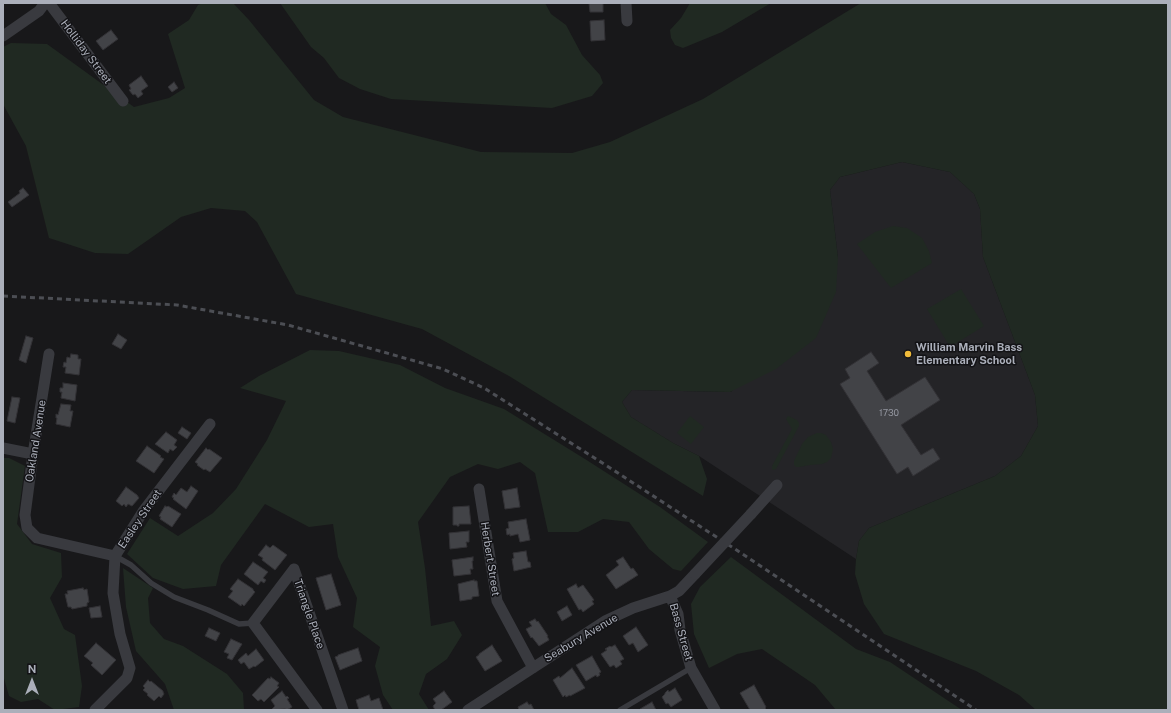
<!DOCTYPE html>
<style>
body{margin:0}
#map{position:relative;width:1171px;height:713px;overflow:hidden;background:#18181a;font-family:"Public Sans",sans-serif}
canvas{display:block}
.frame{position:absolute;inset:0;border:4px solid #abafba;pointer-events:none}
.north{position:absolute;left:12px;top:661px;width:40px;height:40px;-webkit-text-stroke:3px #131316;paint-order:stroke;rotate:0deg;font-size:11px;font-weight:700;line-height:16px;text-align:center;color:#abafba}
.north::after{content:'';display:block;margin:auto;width:14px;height:18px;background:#abafba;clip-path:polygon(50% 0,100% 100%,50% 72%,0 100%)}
</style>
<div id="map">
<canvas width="1171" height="713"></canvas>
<div class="frame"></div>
<div class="north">N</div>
</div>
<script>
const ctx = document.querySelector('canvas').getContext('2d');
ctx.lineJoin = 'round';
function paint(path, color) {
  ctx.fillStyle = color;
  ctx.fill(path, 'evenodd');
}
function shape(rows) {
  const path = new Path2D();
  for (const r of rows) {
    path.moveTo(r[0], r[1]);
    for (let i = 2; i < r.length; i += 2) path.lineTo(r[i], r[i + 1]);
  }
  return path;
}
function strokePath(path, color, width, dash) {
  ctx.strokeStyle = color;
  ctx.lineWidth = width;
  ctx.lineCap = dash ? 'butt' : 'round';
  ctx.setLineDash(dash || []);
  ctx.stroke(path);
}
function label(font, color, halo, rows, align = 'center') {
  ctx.font = font + ' "Public Sans",sans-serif';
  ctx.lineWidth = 3;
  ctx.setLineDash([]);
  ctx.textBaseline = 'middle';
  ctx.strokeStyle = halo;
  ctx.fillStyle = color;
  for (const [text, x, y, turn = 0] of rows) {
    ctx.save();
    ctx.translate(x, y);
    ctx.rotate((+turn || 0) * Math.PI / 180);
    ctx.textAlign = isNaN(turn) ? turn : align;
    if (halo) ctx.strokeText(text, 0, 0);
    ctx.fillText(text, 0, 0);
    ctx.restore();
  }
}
const built = shape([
 [902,162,950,172,974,194,980,209,983,257,1035,395,1038,426,1021,456,995,476,869,528,859,541,856,559,699,456,673,443,631,417,622,402,632,390,731,392,838,258,830,190,840,177]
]);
const green = shape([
 [203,3,233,3,249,20,314,100,343,117,481,152,572,153,610,142,703,99,861,3,1168,3,1168,710,1036,710,1019,695,976,671,884,634,864,604,855,574,856,559,859,541,869,528,995,476,1021,456,1038,426,1035,395,983,257,980,209,974,194,950,172,902,162,840,177,830,190,838,258,836,292,816,338,776,369,730,392,632,390,622,402,631,417,673,443,699,456,707,479,703,496,509,376,422,329,296,294,257,222,245,211,211,208,181,217,128,254,95,253,49,238,26,146,3,104,3,47,11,43,47,44,134,107,169,98,185,88,168,34,189,20,198,5],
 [280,3,545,3,551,14,566,25,582,55,600,75,603,83,592,96,552,108,391,99,360,89,339,78,324,58,311,47],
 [690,3,771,3,722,32,683,48,675,45,671,38,670,30,681,18],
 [893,226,907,228,922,238,929,251,932,263,891,288,857,244,875,232],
 [961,289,984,326,950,347,927,309],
 [310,350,339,351,400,365,445,388,504,409,585,459,660,507,708,542,681,571,673,569,649,549,629,522,603,519,578,532,548,532,535,473,520,462,498,469,478,464,450,477,418,522,425,568,431,626,454,621,462,635,447,659,426,674,419,694,429,710,393,710,383,695,375,666,380,647,353,627,357,598,338,557,333,524,309,527,265,504,221,565,216,586,183,589,153,578,127,554,150,518,178,536,213,513,236,489,267,440,286,401,240,388,259,376],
 [690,416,704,427,691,444,677,433],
 [788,416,797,420,799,423,799,426,776,469,773,470,772,469,772,466,792,429,786,419],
 [817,433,821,433,826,435,831,442,833,449,831,458,827,462,822,464,810,465,799,467,796,467,794,465,794,461,802,444,808,437],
 [3,458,9,458,25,466,17,524,32,544,61,553,62,577,50,598,64,629,75,635,82,686,79,707,55,710,38,699,21,702,9,696,3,675],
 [731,557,856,649,890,662,962,710,836,710,815,685,762,649,737,654,709,668,694,634,691,604,700,587],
 [123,568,153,588,148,598,150,623,164,639,183,646,227,674,243,693,244,710,174,710,165,684,136,651,126,607]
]);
const building = shape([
 [589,3,603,3,603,12,590,12,589,3],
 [604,20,605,40,591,41,590,21,604,20],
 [111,30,118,39,103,50,96,41,111,30],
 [141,76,148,86,141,91,143,94,138,98,135,94,133,95,129,90,131,89,129,85,141,76],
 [174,82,178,88,172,92,168,87,174,82],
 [23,188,29,195,12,207,8,202,20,193,19,191,23,188],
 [118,334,127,340,121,349,112,344,118,334],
 [26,336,33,338,26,363,19,360,26,336],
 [871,352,879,363,867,371,886,401,925,377,940,400,901,425,921,455,933,448,940,459,913,476,908,467,897,474,840,384,850,378,845,369,871,352],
 [71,354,78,355,78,359,81,359,79,375,65,373,66,367,63,367,64,362,66,363,67,357,70,358,71,354],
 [63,383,77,385,75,401,61,398,62,392,60,392,60,388,63,388,63,383],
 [12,397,20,398,15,423,7,421,12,397],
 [61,404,71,405,70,411,73,411,70,427,56,424,57,418,56,418,56,414,58,415,61,404],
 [182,427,191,433,187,439,178,433,182,427],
 [166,432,177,440,174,445,177,447,173,451,170,449,168,453,155,444,166,432],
 [147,446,161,456,160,457,164,459,154,473,136,461,147,446],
 [206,448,208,450,209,449,222,458,210,472,205,469,204,470,197,465,198,464,195,462,206,448],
 [191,486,198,491,186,509,173,499,174,498,172,497,174,493,176,495,181,488,187,492,191,486],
 [126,487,137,495,139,498,132,506,128,504,126,507,124,504,122,506,116,501,126,487],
 [517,488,520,507,505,509,502,491,517,488],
 [165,506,167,507,168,506,181,514,172,527,160,519,161,517,159,516,165,506],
 [469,506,471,524,459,524,459,526,457,526,457,525,453,525,453,507,469,506],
 [526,519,530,540,520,542,518,534,510,536,510,534,507,535,506,529,509,528,508,522,526,519],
 [469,531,469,542,466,542,467,547,450,549,449,533,469,531],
 [266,545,270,548,273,545,287,555,275,570,262,560,263,558,258,555,266,545],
 [526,551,528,562,530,562,531,567,514,571,512,559,514,558,513,553,526,551],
 [473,557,473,561,472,561,473,569,470,569,471,574,454,576,452,560,473,557],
 [623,557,631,569,633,568,638,575,616,589,606,575,619,565,616,561,623,557],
 [253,562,268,572,263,578,266,580,264,583,261,581,258,585,244,574,253,562],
 [331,574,341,605,326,610,316,578,331,574],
 [238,579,253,589,253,590,255,592,244,606,242,604,241,606,228,597,233,591,230,589,238,579],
 [474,580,474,581,477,581,479,596,472,597,472,599,460,601,458,584,474,580],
 [576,584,578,588,583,585,594,600,592,601,594,604,583,612,581,609,579,610,567,589,576,584],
 [83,588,84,590,87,589,89,602,87,603,87,606,72,609,71,607,68,607,65,594,68,594,67,591,83,588],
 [100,606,102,617,91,618,89,608,100,606],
 [567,606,572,615,562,621,557,612,567,606],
 [535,619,537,622,538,621,548,636,547,636,549,640,539,646,532,637,531,638,526,629,532,626,529,622,535,619],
 [636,627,648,645,638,652,633,643,629,645,623,636,636,627],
 [209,628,220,633,216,641,205,636,209,628],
 [231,639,242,644,232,660,227,658,229,654,224,652,231,639],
 [96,643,116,660,102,675,91,665,93,663,84,656,96,643],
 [492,645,502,661,485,671,476,657,479,655,479,654,492,645],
 [615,645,624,659,620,661,622,664,616,668,614,665,610,667,601,654,607,650,605,649,610,646,611,647,615,645],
 [358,648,362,661,340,670,335,657,338,656,338,655,358,648],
 [256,649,264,660,255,667,254,666,249,669,244,662,241,664,238,660,246,653,248,656,256,649],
 [592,656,601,672,599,673,600,675,597,677,596,675,586,681,576,665,592,656],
 [572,668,585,688,570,696,570,695,566,697,565,695,563,697,553,680,559,676,560,678,572,668],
 [271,677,279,683,277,686,279,687,264,702,261,699,258,701,252,695,268,678,270,679,271,677],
 [148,680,150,682,151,681,163,691,163,692,164,694,161,698,159,696,154,701,147,695,148,694,143,690,145,688,143,686,148,680],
 [754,685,766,707,765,708,767,710,750,710,740,693,754,685],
 [675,688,682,700,671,707,668,703,666,704,662,697,665,694,665,693,668,690,669,692,675,688],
 [282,691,286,697,287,696,289,698,287,699,292,707,287,710,285,709,271,710,275,706,271,700,282,691],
 [444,691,452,702,441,710,435,710,433,706,436,703,433,699,444,691],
 [369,695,371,701,379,698,383,710,359,710,356,700,369,695],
 [527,702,529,705,531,704,534,710,519,710,518,707,527,702],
 [652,702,656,710,640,710,640,709,652,702]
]);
const lane = shape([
 [115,556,131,565,151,583,174,597,208,610,239,624,253,623],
 [620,710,691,668]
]);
const street = shape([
 [49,3,123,101],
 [626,3,627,21],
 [3,36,39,11,45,3],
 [49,354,33,454,25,515,27,528,37,538,115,556],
 [3,448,33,454],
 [479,489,497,601,533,668],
 [751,514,777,485],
 [294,569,253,623,317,710],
 [294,569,343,710],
 [670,596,678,614,680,630,691,668,715,710],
 [95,710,127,678,130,668,120,634,113,593,115,556,144,510,210,424],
 [468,710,605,621,633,608,670,596,679,591,695,574]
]);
const rail = shape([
 [3,296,177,305,288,325,443,369,484,388,604,464,738,551,976,710]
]);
const streetBridge = shape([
 [695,574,751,514]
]);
const markers = [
 [908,354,4,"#f1bb3a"]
];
const numberNames = [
 ["1730",889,413]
];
const streetNames = [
 ["Holliday Street",86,52,53],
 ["Oakland Avenue",36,441,-81],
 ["Easley Street",140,519,-56],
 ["Herbert Street",490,559,81],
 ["Triangle Place",309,614,71],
 ["Bass Street",681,632,74],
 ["Seabury Avenue",581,638,-31]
];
const poiNames = [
 ["William Marvin Bass",916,348],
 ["Elementary School",916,361]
];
paint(built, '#242427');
paint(green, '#202922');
paint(building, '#424347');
strokePath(building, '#333236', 1);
strokePath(lane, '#393a3f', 5.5);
strokePath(street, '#393a3f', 11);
strokePath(rail, '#4c4e54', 3, [5, 4]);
strokePath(streetBridge, '#393a3f', 11);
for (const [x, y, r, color] of markers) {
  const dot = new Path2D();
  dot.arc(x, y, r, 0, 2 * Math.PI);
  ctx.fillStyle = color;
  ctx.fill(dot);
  strokePath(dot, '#131316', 1.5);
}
label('9px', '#91949d', null, numberNames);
label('11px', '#abafba', '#131316', streetNames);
label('bold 11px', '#abafba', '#131316', poiNames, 'left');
</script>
